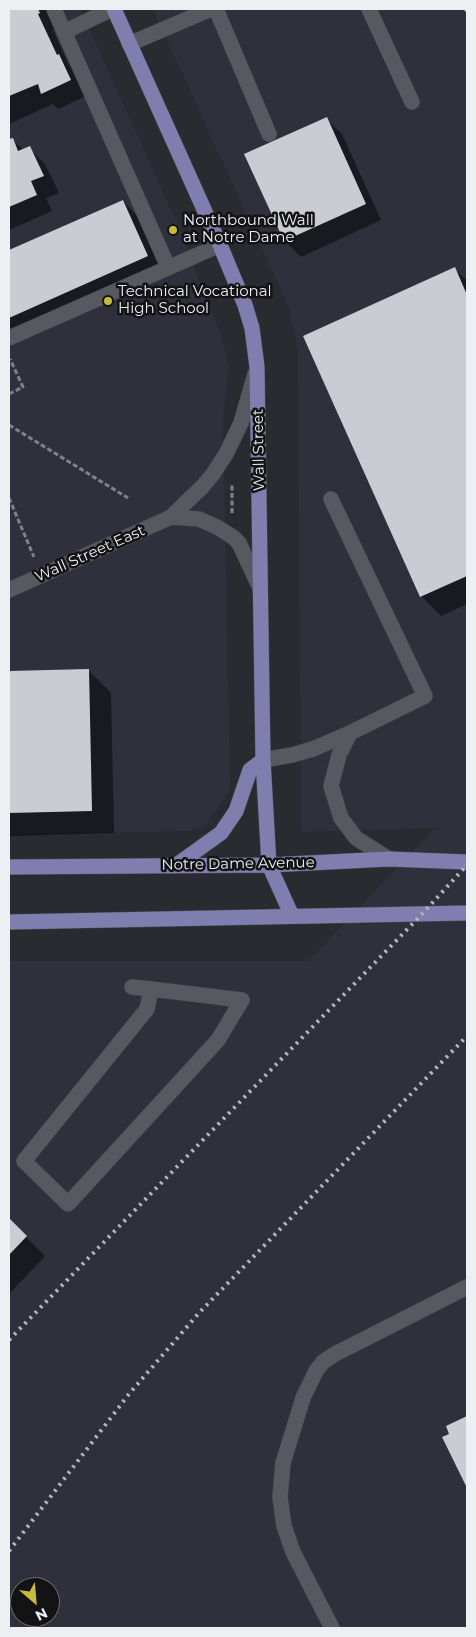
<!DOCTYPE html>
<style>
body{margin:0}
#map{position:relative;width:476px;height:1637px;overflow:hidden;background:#2a2a31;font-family:Montserrat,sans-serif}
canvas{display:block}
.frame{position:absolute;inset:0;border:10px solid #eeeff3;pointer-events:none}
.north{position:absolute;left:10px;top:1577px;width:50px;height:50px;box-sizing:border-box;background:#131316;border:1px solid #6b6b6e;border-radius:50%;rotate:153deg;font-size:14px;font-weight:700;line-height:20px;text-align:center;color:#eeeff3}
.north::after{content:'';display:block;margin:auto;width:18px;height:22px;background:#c6bb3c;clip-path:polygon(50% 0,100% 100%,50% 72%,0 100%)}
</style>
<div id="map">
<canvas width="476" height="1637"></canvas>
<div class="frame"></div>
<div class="north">N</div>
</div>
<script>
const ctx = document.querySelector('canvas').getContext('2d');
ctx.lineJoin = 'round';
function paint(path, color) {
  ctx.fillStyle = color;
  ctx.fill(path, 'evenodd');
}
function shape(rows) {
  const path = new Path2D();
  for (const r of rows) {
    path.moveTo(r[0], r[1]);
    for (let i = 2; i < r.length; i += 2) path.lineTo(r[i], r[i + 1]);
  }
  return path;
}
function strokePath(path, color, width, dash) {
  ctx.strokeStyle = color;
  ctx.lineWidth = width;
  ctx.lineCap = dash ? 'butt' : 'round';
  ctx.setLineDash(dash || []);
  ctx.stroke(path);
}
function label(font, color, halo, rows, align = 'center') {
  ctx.font = font + ' Montserrat,sans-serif';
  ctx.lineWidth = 5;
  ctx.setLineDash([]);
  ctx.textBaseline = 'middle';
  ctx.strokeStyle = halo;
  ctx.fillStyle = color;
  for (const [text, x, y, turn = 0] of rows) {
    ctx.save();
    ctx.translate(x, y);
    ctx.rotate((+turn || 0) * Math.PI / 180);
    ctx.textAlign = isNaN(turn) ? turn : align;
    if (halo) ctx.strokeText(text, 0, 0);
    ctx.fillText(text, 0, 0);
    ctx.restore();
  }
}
const built = shape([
 [9,9,80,9,184,238,197,275,218,327,229,365,223,417,230,790,205,825,191,831,9,834],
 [153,9,467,9,467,1628,9,1628,9,961,308,961,435,828,301,832,298,350,289,308],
 [20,1587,50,1587,50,1617,20,1617]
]);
const shadow = shape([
 [9,9,46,9,55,29,53,30,69,65,75,71,86,96,58,109,53,104,9,124],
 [326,119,342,134,381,220,301,257,285,241],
 [12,139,23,150,29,148,45,164,59,193,46,198,52,211,9,230,9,141],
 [123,201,142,221,166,276,9,346,9,251],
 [455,269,467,281,467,604,441,616,422,597,304,337],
 [88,670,111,693,114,833,9,836,9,672],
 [9,1189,9,1220,45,1256,9,1294],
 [467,1417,467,1485,444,1438,451,1435,447,1427]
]);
const building = shape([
 [9,9,38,9,40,13,38,14,57,55,59,54,71,80,41,94,38,84,9,96],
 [327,117,366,204,284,241,244,154],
 [13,138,18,151,30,146,44,176,31,181,37,195,9,207,9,139],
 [123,200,148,256,9,318,9,250],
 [455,267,467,295,467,576,420,597,303,336],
 [89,669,92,811,9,813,9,671],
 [9,1218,27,1236,9,1255],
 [467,1416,467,1488,442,1437,449,1434,446,1426]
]);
const path = shape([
 [9,394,23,387,10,359],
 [9,425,128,498],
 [9,498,34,557],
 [232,513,232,484]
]);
const minor = shape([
 [54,9,168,267],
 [216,9,269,134],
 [369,9,412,102],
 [64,32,112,9],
 [129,44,211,9],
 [9,338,220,245],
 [171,517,199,519,217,527,233,537,239,543,260,588],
 [9,590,171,517,203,486,213,474,226,454,241,423,255,374],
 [350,733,339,755,331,786,341,818,356,838,389,859],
 [263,760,292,755,313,749,350,733,425,696,331,499],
 [132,987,151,989,242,1000,218,1040,68,1204,24,1161,147,1009,151,989],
 [332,1628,293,1552,284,1526,280,1497,283,1463,303,1398,316,1371,323,1362,335,1354,467,1287]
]);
const major = shape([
 [114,9,220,245,245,305,252,328,257,367,263,760,269,865,292,916],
 [175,866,221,833,236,811,250,770,263,760],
 [9,867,269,865,389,859,467,862],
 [9,922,467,913]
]);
const rail = shape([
 [466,9,467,11],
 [9,1340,423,913,467,865],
 [9,1551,129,1394,198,1314,467,1036]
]);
const markers = [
 [173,230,5,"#c6bb3c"],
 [108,301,5,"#c6bb3c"]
];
const poiNames = [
 ["Northbound Wall",183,221],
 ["at Notre Dame",183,238],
 ["Technical Vocational",118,292],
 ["High School",118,309]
];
const streetNames = [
 ["Wall Street",259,450,-91],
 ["Wall Street East",90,554,-24],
 ["Notre Dame Avenue",238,864,-1]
];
paint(built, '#30303d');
paint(shadow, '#0007');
paint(building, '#cbcbd4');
strokePath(minor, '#48484d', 16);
strokePath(major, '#48484d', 16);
strokePath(path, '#818187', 3, [5, 2.5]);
strokePath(minor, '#575860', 15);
strokePath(major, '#7f7eae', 15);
strokePath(rail, '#b6b6bb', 4, [2.5, 5]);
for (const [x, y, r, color] of markers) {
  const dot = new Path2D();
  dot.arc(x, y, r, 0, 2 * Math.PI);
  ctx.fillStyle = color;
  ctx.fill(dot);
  strokePath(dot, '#131316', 2);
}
label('15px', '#eeeff3', '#131316', poiNames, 'left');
label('15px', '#eeeff3', '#131316', streetNames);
</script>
